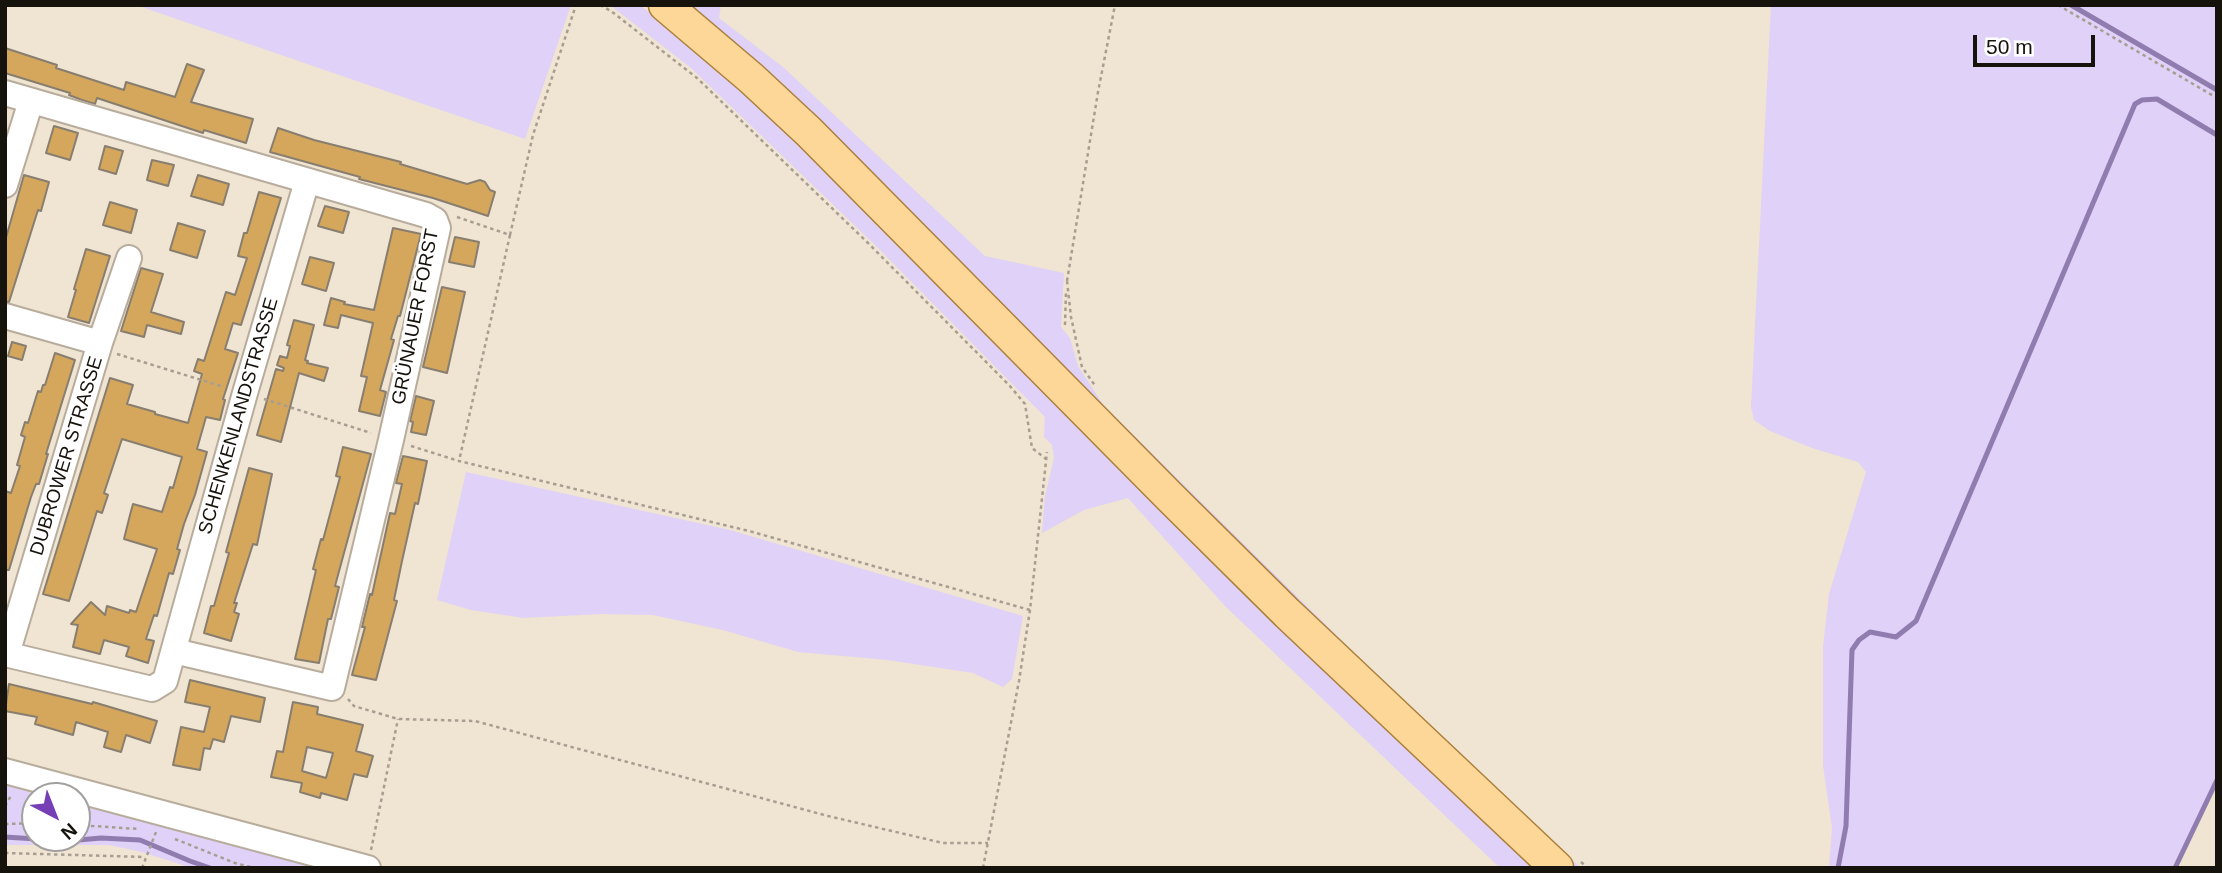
<!DOCTYPE html>
<meta charset="utf-8">
<style>
body{margin:0}
#map{position:relative;width:2222px;height:873px;overflow:hidden;background:#f0e4d3;font-family:Helvetica,sans-serif}
canvas{display:block}
.frame{position:absolute;inset:0;border:7px solid #16120c;pointer-events:none}
.north{position:absolute;left:21px;top:782px;width:70px;height:70px;box-sizing:border-box;background:#fff;border:2px solid #a2a09e;border-radius:50%;rotate:138deg;font-size:19px;font-weight:700;line-height:28px;text-align:center;color:#16120c}
.north::after{content:'';display:block;margin:auto;width:24px;height:32px;background:#763fb6;clip-path:polygon(50% 0,100% 100%,50% 72%,0 100%)}
.scale{position:absolute;left:1973px;top:35px;width:122px;height:32px;box-sizing:border-box;border:4px solid #16120c;border-top:0;padding-left:9px;font-size:21px;line-height:24px;white-space:nowrap;color:#16120c;-webkit-text-stroke:5px #fff;paint-order:stroke}
</style>
<div id="map">
<canvas width="2222" height="873"></canvas>
<div class="frame"></div>
<div class="north">N</div>
<div class="scale">50 m</div>
</div>
<script>
const ctx = document.querySelector('canvas').getContext('2d');
ctx.lineJoin = 'round';
function paint(path, color) {
  ctx.fillStyle = color;
  ctx.fill(path, 'evenodd');
}
function shape(rows) {
  const path = new Path2D();
  for (const r of rows) {
    path.moveTo(r[0], r[1]);
    for (let i = 2; i < r.length; i += 2) path.lineTo(r[i], r[i + 1]);
  }
  return path;
}
function strokePath(path, color, width, dash) {
  ctx.strokeStyle = color;
  ctx.lineWidth = width;
  ctx.lineCap = dash ? 'butt' : 'round';
  ctx.setLineDash(dash || []);
  ctx.stroke(path);
}
function label(font, color, halo, rows, align = 'center') {
  ctx.font = font + ' Helvetica,sans-serif';
  ctx.lineWidth = 6;
  ctx.setLineDash([]);
  ctx.textBaseline = 'middle';
  ctx.strokeStyle = halo;
  ctx.fillStyle = color;
  for (const [text, x, y, turn = 0] of rows) {
    ctx.save();
    ctx.translate(x, y);
    ctx.rotate((+turn || 0) * Math.PI / 180);
    ctx.textAlign = isNaN(turn) ? turn : align;
    if (halo) ctx.strokeText(text, 0, 0);
    ctx.fillText(text, 0, 0);
    ctx.restore();
  }
}
const green = shape([
 [136,5,571,5,525,139],
 [610,5,640,5,702,54,776,121,1537,868,1500,868,1225,606,1128,498,1084,510,1042,533,1045,496,1054,458,1052,445,1044,437,1045,417,876,246,691,68],
 [675,5,721,5,719,18,783,67,985,256,1064,273,1061,327,1070,338,1078,366,1104,406,1400,698,1581,868,1572,868],
 [1771,5,2217,5,2217,780,2175,868,1829,868,1832,828,1823,765,1823,647,1829,594,1866,472,1858,462,1812,448,1770,431,1754,420,1751,407],
 [466,472,730,530,1023,616,1012,679,1003,687,973,673,888,660,798,652,723,630,653,615,601,614,524,618,471,610,437,600],
 [5,777,94,799,340,868,192,868,142,852,109,845,5,845],
 [35,796,77,796,77,838,35,838]
]);
const stream = shape([
 [2071,5,2217,90],
 [5,837,68,841,101,838,140,840,190,861,210,868],
 [1838,868,1846,826,1852,650,1859,640,1870,632,1896,637,1916,621,2135,104,2142,100,2157,99,2217,135],
 [2175,868,2217,780]
]);
const building = shape([
 [5,48,57,65,56,68,124,90,126,82,175,97,187,64,204,70,191,102,253,119,246,143,204,130,203,133,97,98,95,104,82,100,69,95,70,93,5,73,5,48],
 [54,126,78,133,70,160,46,153,54,126],
 [278,128,314,140,401,162,400,164,467,184,480,180,485,182,490,190,495,192,488,216,433,198,359,179,360,177,270,152,278,128],
 [105,146,123,151,116,174,99,169,105,146],
 [152,160,174,165,168,186,147,180,152,160],
 [24,175,49,182,41,211,38,210,9,302,5,302,5,241,24,175],
 [198,175,229,184,223,205,191,196,198,175],
 [259,192,281,198,241,325,233,323,225,349,238,353,223,399,225,400,220,420,206,417,197,449,207,452,195,495,184,524,177,549,180,550,173,574,169,573,157,616,154,615,146,639,154,641,148,663,126,656,129,647,104,640,100,654,73,647,78,625,71,624,91,602,105,615,107,606,129,613,130,610,136,612,157,549,124,539,130,515,133,504,162,512,170,487,173,488,182,457,122,439,104,493,108,495,102,513,97,511,69,601,43,594,110,378,133,385,127,404,155,412,155,414,188,423,202,374,194,371,198,359,204,361,226,292,235,295,247,258,238,256,244,233,247,233,259,192],
 [110,202,137,210,131,233,103,225,110,202],
 [325,206,349,212,343,233,318,226,325,206],
 [178,223,205,231,197,258,170,250,178,223],
 [393,228,421,234,400,316,398,316,391,339,394,340,380,390,386,392,380,416,359,411,367,377,361,376,373,323,341,315,338,328,324,325,331,298,345,302,344,304,374,310,393,228],
 [455,237,479,242,474,267,449,262,455,237],
 [86,249,110,256,89,323,68,317,76,290,74,289,86,249],
 [310,257,334,263,326,291,302,284,310,257],
 [141,268,163,274,151,312,184,322,181,334,147,325,144,337,121,331,141,268],
 [442,287,465,292,447,373,423,367,442,287],
 [294,320,314,325,305,360,308,361,307,363,328,368,324,381,299,373,281,442,257,435,276,369,283,371,284,368,277,365,280,356,287,358,290,346,287,345,294,320],
 [12,342,26,346,22,360,8,356,12,342],
 [55,353,75,360,46,454,48,454,39,484,36,484,31,497,9,570,5,570,5,491,11,493,20,466,17,465,25,437,21,435,25,422,28,423,38,391,41,392,43,385,45,385,55,353],
 [416,396,434,401,426,435,411,432,413,422,410,421,416,396],
 [343,447,371,454,335,586,339,587,331,619,328,619,319,663,295,659,316,570,313,569,321,539,323,540,340,477,336,476,343,447],
 [403,456,427,461,418,504,415,503,402,561,394,600,397,601,376,680,352,675,365,627,362,627,370,594,372,595,390,513,395,514,402,484,396,483,403,456],
 [249,468,272,474,257,545,253,544,234,603,237,603,234,612,239,614,231,641,204,633,211,606,214,606,229,553,226,552,249,468],
 [190,680,265,698,260,722,231,716,224,742,213,739,210,749,204,748,200,770,173,765,181,727,204,732,210,707,185,702,190,680],
 [9,684,92,704,93,702,157,721,150,743,126,735,121,752,104,747,108,732,76,722,73,735,35,724,37,717,5,711,9,684],
 [293,702,318,707,317,714,363,725,356,751,373,756,367,777,354,774,347,800,321,793,320,798,300,792,302,783,271,777,277,751,283,752,293,702],
 [307,747,333,753,326,778,302,771,307,747]
]);
const path = shape([
 [600,5,611,11,697,78,868,243,1009,385,1025,404,1032,448,1046,459],
 [2058,5,2217,98],
 [457,217,510,235,459,461],
 [510,235,533,135,576,5],
 [1067,281,1071,317,1082,367,1096,387],
 [1067,281,1098,92,1115,5],
 [1065,325,1066,291],
 [117,354,224,387],
 [264,399,371,433],
 [411,446,459,461,749,531,1030,610],
 [348,699,354,706,398,719,475,721,828,816,943,843,988,843],
 [5,806,12,794],
 [5,824,35,823],
 [77,825,139,829],
 [175,839,235,863,254,868],
 [371,850,398,719],
 [5,853,145,857],
 [1581,862,1588,868],
 [142,868,156,832],
 [983,868,1019,681,1030,610,1047,452]
]);
const minor = shape([
 [5,93,426,215,435,220,438,228,391,440,332,688,174,651],
 [5,185,31,101],
 [5,316,100,343],
 [5,654,152,689,165,681,245,393,307,181],
 [7,654,100,343,129,258],
 [5,771,368,868]
]);
const major = shape([
 [665,5,751,78,809,132,1171,498,1287,613,1557,868]
]);
const streetNames = [
 ["GRÜNAUER FORST",416,317,-79],
 ["SCHENKENLANDSTRASSE",239,416,-74],
 ["DUBROWER STRASSE",67,456,-73]
];
paint(green, '#dfd1f8');
strokePath(stream, '#907cae', 5);
paint(building, '#d5a75d');
strokePath(building, '#887e6f', 2);
strokePath(minor, '#b8ac9c', 28);
strokePath(major, '#ac803a', 35);
strokePath(path, '#a79e91', 2.5, [3.5, 3.5]);
strokePath(minor, '#fff', 24);
strokePath(major, '#fdd797', 32);
label('19px', '#16120c', '#fff', streetNames);
</script>
